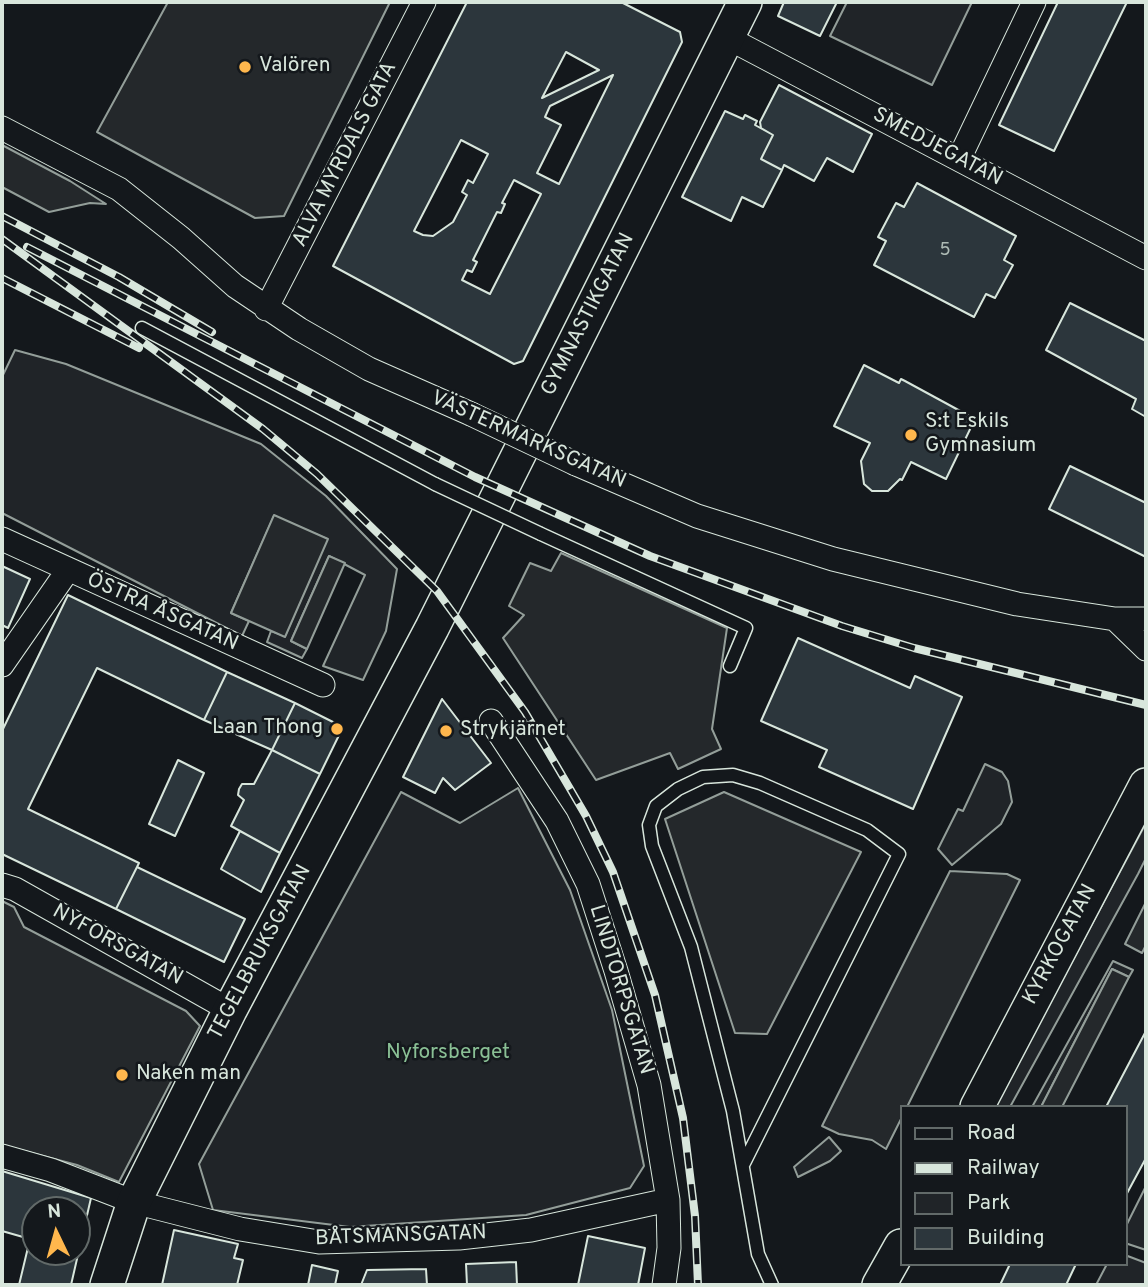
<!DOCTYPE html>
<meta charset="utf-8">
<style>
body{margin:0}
#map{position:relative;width:1148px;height:1287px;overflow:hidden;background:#14181c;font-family:Overpass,sans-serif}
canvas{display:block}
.frame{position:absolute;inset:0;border:4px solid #d8e6dc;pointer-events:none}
.legend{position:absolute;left:900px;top:1105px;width:228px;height:161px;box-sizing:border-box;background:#14181c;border:2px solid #626a69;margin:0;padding:9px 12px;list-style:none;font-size:21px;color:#d8e6dc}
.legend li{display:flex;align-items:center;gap:14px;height:35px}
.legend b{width:35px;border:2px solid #626a69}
.north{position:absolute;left:21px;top:1196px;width:70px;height:70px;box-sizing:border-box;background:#14181c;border:2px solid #626a69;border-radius:50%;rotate:355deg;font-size:19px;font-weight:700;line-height:28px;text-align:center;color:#d8e6dc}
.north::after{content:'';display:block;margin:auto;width:24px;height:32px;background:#ffb74d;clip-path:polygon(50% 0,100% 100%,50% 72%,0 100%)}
</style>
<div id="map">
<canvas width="1148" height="1287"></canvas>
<div class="frame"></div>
<ul class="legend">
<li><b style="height:9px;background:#14181c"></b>Road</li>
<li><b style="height:9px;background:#d8e6dc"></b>Railway</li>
<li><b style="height:19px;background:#202428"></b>Park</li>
<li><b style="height:19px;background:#2c363c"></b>Building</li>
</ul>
<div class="north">N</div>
</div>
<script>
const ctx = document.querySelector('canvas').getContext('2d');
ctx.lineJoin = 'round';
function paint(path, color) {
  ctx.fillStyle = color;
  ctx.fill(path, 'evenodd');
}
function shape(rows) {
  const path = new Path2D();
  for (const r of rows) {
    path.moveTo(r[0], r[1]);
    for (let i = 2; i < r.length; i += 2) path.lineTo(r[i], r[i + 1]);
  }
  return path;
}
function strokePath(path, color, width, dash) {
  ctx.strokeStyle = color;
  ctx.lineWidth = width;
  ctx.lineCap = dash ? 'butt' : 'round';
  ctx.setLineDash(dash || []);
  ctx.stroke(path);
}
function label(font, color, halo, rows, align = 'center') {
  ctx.font = font + ' Overpass,sans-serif';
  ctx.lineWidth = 5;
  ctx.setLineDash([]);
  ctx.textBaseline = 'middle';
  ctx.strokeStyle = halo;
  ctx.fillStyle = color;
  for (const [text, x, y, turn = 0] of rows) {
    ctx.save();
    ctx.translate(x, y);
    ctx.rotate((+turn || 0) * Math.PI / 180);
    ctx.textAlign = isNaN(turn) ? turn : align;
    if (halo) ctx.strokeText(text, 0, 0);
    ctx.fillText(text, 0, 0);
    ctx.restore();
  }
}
const green = shape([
 [847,2,972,2,932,85,830,36,847,2],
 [15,350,66,364,261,444,326,496,397,569,386,631,363,680,323,666,365,575,329,556,291,641,307,649,302,658,267,642,271,631,285,636,327,539,274,516,231,613,249,621,242,636,2,513,2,377,15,350],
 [985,764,1002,772,1008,781,1012,802,1001,824,952,865,938,849,958,809,963,811,985,764],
 [518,788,570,890,612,1010,644,1166,630,1188,526,1215,350,1227,213,1210,199,1164,401,792,460,823,518,788],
 [1146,823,1146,858,1138,874,1010,1107,994,1107,1146,823],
 [1113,961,1133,970,1129,977,1112,969,1041,1107,1032,1107,1113,961],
 [829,1137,841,1151,830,1161,798,1177,794,1167,829,1137],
 [1146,1186,1146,1250,1125,1243,1125,1228,1146,1186],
 [1125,1255,1146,1263,1146,1285,1096,1285,1107,1264,1125,1264,1125,1255]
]);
const parking = shape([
 [168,2,390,2,284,216,255,218,97,132,168,2],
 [2,145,70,181,106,204,90,203,49,212,2,187,2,145],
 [274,515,328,539,285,637,231,613,274,515],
 [561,553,727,628,712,729,721,749,678,769,670,753,596,780,503,638,524,615,509,606,530,563,551,571,561,553],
 [329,556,345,563,307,649,291,641,329,556],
 [724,792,861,852,767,1034,735,1033,665,819,724,792],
 [950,871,1007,874,1020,880,907,1107,901,1107,901,1119,886,1149,872,1140,839,1134,822,1126,950,871],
 [2,901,14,907,24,927,186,1011,200,1026,119,1182,77,1165,2,1145,2,901],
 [1146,902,1146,945,1142,953,1125,944,1146,902],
 [1112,969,1129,977,1062,1107,1041,1107,1112,969]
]);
const building = shape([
 [467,2,621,2,680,32,682,42,523,361,514,364,333,266,467,2],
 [566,52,599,70,542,98,566,52],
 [613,75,559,184,537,173,561,125,545,117,550,106,613,75],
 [461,140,488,154,473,183,468,180,462,192,467,195,453,222,433,236,423,235,414,231,461,140],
 [514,180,541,194,490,294,462,280,467,270,472,272,477,262,473,260,497,212,501,213,505,204,502,203,514,180],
 [784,2,837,2,820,36,778,16,784,2],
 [1058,2,1127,2,1054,151,999,125,1058,2],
 [779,85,872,134,853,172,827,158,814,181,784,165,782,170,761,159,773,135,761,128,760,122,779,85],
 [725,111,743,119,745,115,757,121,755,125,773,135,761,159,782,170,763,207,742,197,731,221,682,197,725,111],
 [917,183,1016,236,1004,260,1013,265,995,298,986,294,974,317,874,265,886,241,878,237,896,203,904,207,917,183],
 [1070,303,1146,341,1146,417,1132,409,1136,399,1046,350,1070,303],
 [864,365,899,383,901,379,905,381,975,419,946,479,911,462,902,480,900,479,888,491,872,491,864,484,861,461,870,443,834,426,864,365],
 [1070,466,1146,503,1146,557,1049,509,1070,466],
 [2,566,30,579,8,628,2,625,2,566],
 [68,595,227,672,204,720,97,668,28,809,139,863,116,909,2,854,2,731,68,595],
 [798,638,910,688,915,676,962,697,913,809,819,767,827,750,761,721,798,638],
 [227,672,295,703,272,750,204,720,227,672],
 [442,699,491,763,455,790,443,778,435,793,403,777,442,699],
 [295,703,343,727,320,774,272,750,295,703],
 [272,750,320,774,280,853,231,826,244,800,238,795,239,789,242,784,254,784,272,750],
 [178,760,204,773,175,836,149,824,178,760],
 [240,831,280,853,261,892,221,869,240,831],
 [137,867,245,919,224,962,116,909,137,867],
 [1146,1031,1146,1158,1125,1197,1125,1107,1106,1107,1146,1031],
 [2,1171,91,1198,71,1285,19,1285,30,1239,2,1231,2,1171],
 [35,1210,77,1210,77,1252,35,1252,35,1210],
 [174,1230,238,1244,234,1258,243,1260,237,1285,162,1285,174,1230],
 [588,1236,645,1248,638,1285,578,1285,588,1236],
 [516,1262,517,1285,467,1285,466,1264,516,1262],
 [1010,1264,1076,1264,1066,1285,1000,1285,1010,1264],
 [312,1265,338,1271,335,1285,308,1285,312,1265],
 [426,1269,427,1285,361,1285,367,1270,426,1269]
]);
const lane = shape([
 [142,328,435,484],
 [541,534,746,628,730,666],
 [743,1165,899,854,867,830,760,783,733,775,703,777,678,789,656,806,649,825,652,846,691,947,733,1111,758,1254,772,1285]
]);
const street = shape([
 [728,38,1146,258],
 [2,128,119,189,181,238,235,286,299,329,369,369,471,414],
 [959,159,1034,2],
 [266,309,424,2],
 [576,464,697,516,833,559,1017,604,1115,619,1146,619],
 [2,539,323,685],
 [1115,619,1146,649],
 [2,665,68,570],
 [491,721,557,821,588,884,616,971,649,1085,668,1200,669,1248,664,1285],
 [2,885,15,889,230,1010],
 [2,1156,51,1170,134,1202,240,1229,319,1242,459,1238,531,1230,668,1200]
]);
const secondary = shape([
 [977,1107,1146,785],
 [107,1285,134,1202,230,1010,432,628,745,2],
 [879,1285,901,1246]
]);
const rail = shape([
 [2,216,119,277,212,332],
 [2,239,263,429,317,474,437,591,525,712,586,816,613,872,655,995,683,1118,695,1216,698,1285],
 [27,247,475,477,650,556,842,626,914,648,1146,705],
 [2,278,139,348]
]);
const laneBridge = shape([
 [435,484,541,534]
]);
const streetBridge = shape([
 [471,414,576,464]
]);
const markers = [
 [245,67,7,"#ffb74d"],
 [911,435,7,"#ffb74d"],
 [337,729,7,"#ffb74d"],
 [446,731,7,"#ffb74d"],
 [122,1075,7,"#ffb74d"]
];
const numberNames = [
 ["5",945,251]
];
const poiNames = [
 ["Valören",259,67],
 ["S:t Eskils",925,423],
 ["Gymnasium",925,447],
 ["Laan Thong",323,729,"right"],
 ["Strykjärnet",460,731],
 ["Naken man",136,1075]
];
const streetNames = [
 ["SMEDJEGATAN",937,148,28],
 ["ALVA MYRDALS GATA",346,155,-63],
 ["GYMNASTIKGATAN",589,315,-63],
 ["VÄSTERMARKSGATAN",528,441,24],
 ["ÖSTRA ÅSGATAN",162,613,24],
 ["KYRKOGATAN",1061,945,-62],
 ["NYFORSGATAN",117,946,29],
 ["TEGELBRUKSGATAN",261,953,-62],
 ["LINDTORPSGATAN",620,990,73],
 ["BÅTSMANSGATAN",401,1237,-2]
];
const parkNames = [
 ["Nyforsberget",448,1054]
];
paint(green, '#202428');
strokePath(green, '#939e99', 2);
paint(parking, '#24282b');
strokePath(parking, '#939e99', 2);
paint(building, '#2c363c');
strokePath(building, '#d8e6dc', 2);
strokePath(lane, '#d8e6dc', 15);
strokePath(street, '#d8e6dc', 25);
strokePath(secondary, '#d8e6dc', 36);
strokePath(lane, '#14181c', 12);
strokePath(street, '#14181c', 23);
strokePath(secondary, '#14181c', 33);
strokePath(rail, '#d8e6dc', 8);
strokePath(rail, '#14181c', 5, [16]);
strokePath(laneBridge, '#d8e6dc', 15, []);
strokePath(streetBridge, '#d8e6dc', 25, []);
strokePath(laneBridge, '#14181c', 12);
strokePath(streetBridge, '#14181c', 23);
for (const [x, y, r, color] of markers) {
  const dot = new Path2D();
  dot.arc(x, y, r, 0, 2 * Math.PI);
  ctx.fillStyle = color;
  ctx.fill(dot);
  strokePath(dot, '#14181c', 2.5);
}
label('18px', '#adbab4', null, numberNames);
label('21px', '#d8e6dc', '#14181c', poiNames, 'left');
label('21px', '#d8e6dc', '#14181c', streetNames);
label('21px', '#8ac095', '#14181c', parkNames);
</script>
